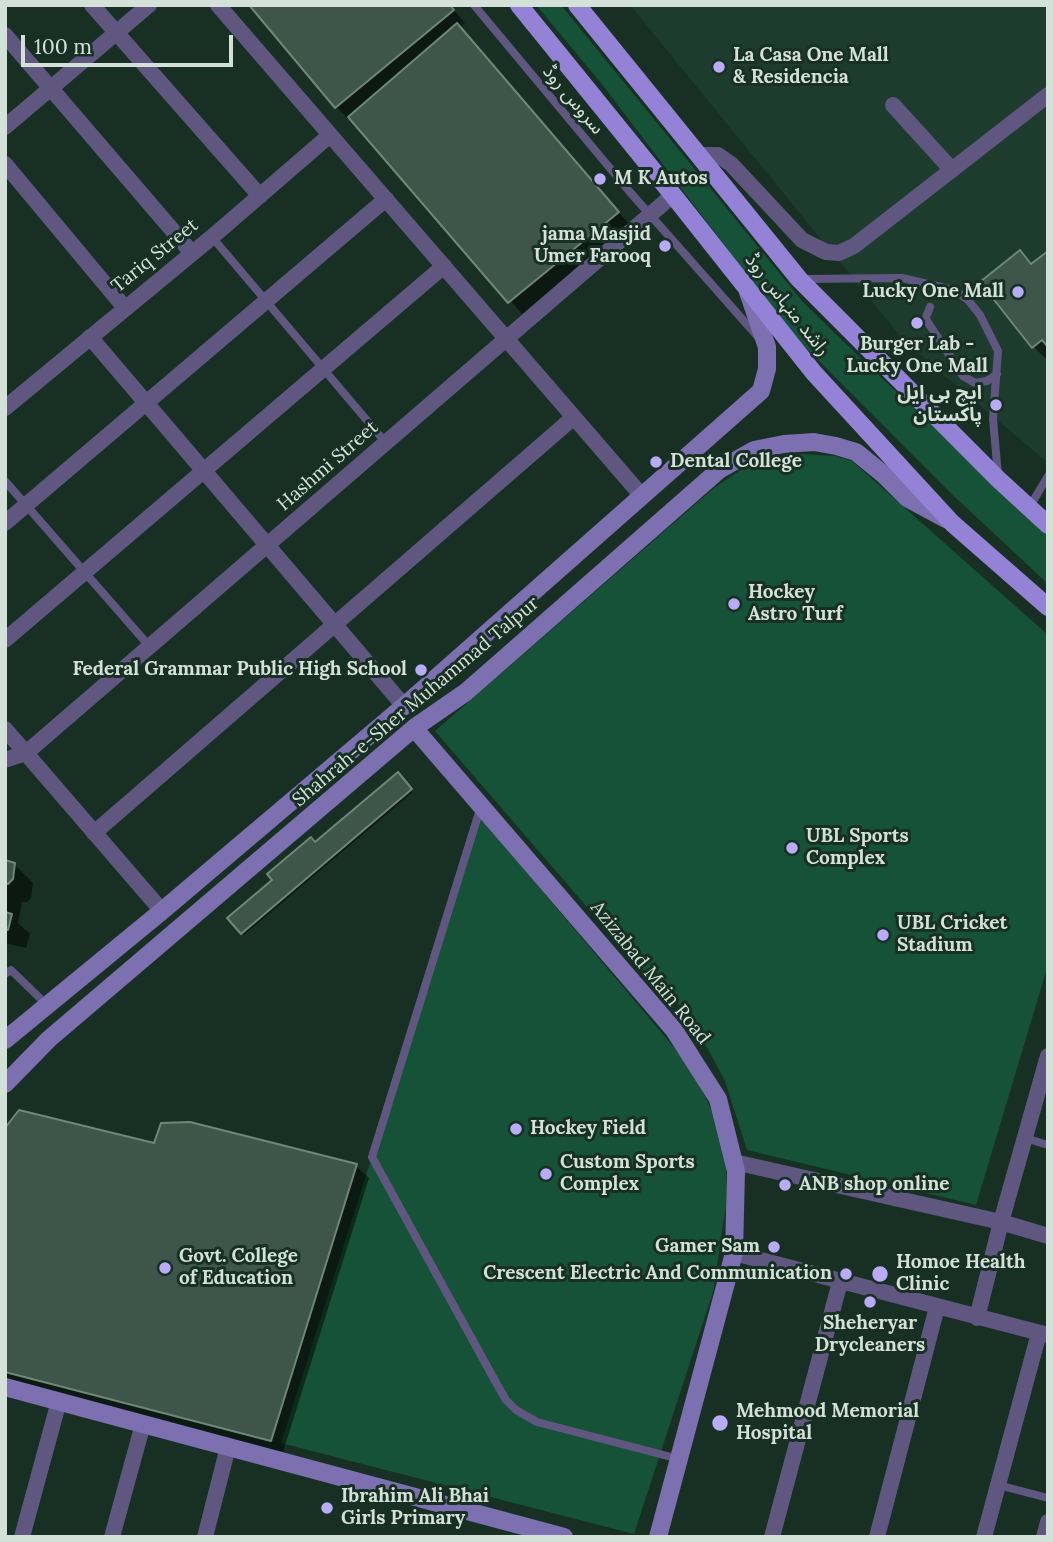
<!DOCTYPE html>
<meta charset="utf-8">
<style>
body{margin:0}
#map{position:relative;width:1053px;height:1542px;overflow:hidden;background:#183023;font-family:Lora,serif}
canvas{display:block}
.frame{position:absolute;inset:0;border:7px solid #d3e1d9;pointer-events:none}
.scale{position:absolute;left:21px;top:35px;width:212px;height:32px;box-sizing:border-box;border:4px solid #d3e1d9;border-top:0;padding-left:9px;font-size:21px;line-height:24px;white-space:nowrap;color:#d3e1d9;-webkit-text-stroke:5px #183023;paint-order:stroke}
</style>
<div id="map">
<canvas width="1053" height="1542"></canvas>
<div class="frame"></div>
<div class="scale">100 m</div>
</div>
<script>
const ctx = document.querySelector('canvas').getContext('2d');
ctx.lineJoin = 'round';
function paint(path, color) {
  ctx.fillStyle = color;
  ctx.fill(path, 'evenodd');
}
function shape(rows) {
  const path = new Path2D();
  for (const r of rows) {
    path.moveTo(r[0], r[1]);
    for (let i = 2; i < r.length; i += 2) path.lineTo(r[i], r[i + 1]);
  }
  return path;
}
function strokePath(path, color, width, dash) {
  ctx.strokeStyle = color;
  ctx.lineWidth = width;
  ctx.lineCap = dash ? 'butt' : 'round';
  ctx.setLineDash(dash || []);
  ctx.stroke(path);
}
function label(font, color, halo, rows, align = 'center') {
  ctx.font = font + ' Lora,"Noto Sans Arabic",serif';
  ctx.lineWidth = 6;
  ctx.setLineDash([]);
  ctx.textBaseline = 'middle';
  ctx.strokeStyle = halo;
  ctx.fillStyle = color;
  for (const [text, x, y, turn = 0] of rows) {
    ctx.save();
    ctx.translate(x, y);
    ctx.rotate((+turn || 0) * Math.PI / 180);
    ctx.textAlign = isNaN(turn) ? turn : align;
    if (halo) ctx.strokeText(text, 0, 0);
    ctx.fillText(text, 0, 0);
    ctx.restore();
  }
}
const built = shape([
 [630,5,1048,5,1048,463,905,342]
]);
const green = shape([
 [536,5,561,5,803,302,874,371,1010,496,1048,536,1048,584,956,498,806,348,748,276,601,83],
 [802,454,836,456,852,461,1048,635,1048,965,976,1205,747,1150,725,1081,708,1049,679,1005,644,973,435,731,714,488,745,467,764,459],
 [480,817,692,1069,726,1141,726,1206,713,1292,634,1534,281,1443]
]);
const shadow = shape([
 [251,5,450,5,465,23,459,28,630,225,522,314,350,117,348,119,336,106],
 [1020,252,1033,265,1048,253,1048,361,1034,347,982,282],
 [398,774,413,792,244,935,230,918],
 [5,862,14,864,33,883,31,898,27,902,22,902,18,923,30,934,26,948,5,943],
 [5,1131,356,1166,369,1178,283,1452,5,1380]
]);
const building = shape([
 [249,5,450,5,454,10,335,108,249,5],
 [457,23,619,212,508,303,348,117,457,23],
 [1020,250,1031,264,1048,251,1048,347,1042,340,1032,348,980,282,1020,250],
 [398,772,412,789,241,934,227,918,272,880,267,874,311,837,315,842,398,772],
 [5,860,15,863,13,879,8,884,5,884,5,860],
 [5,912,12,914,8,930,5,930,5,912],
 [19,1110,154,1143,161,1123,190,1122,357,1164,271,1441,5,1372,5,1128,19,1110]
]);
const lane = shape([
 [474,5,629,191,759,338],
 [212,237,386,443],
 [802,279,902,278,954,290,968,300,980,315,998,351,993,419,998,475],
 [930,307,926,317,927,321,963,376,975,383,987,381,997,374],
 [5,481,150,647],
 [1029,508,1048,476],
 [481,806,372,1157,494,1379,506,1400,516,1410,537,1422,679,1459],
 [5,974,11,970,47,1005],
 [1025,1138,1048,1145],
 [998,1485,1048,1498]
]);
const street = shape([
 [92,5,260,196],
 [218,5,642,496],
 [5,35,192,253],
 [893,105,952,170],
 [5,127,149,5],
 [699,155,718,155,731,164,802,240,826,252,839,253,854,246,1048,95],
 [5,164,125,308],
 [90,337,404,706],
 [5,408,212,237,330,135],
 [5,523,386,199],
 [5,640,444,266],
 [5,729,162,911],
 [5,760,26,753,673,195],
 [94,833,574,417],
 [734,1162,1001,1222,1048,1236],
 [734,1253,1048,1335],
 [977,1318,1001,1222,1048,1056],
 [22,1537,59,1401],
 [112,1537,143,1424],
 [205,1537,228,1447],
 [772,1537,840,1282],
 [877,1537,937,1307],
 [984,1537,1039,1333],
 [1044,1537,1048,1522]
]);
const secondary = shape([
 [414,728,674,1030,718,1099,736,1171,734,1253,658,1537],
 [5,1040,162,911,404,706,761,391,767,369,767,347,748,292],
 [5,1084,49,1039,414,728,466,692,719,470,754,450,784,444,814,442,836,446,856,452,883,474,907,498,946,519],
 [5,1387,564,1537]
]);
const primary = shape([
 [519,5,673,195,814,373,952,523,1048,607],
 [577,5,799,279,998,479,1048,525]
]);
const markers = [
 [719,67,7,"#b9abf7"],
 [600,179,7,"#b9abf7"],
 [665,246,7,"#b9abf7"],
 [1018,292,7,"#b9abf7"],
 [917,323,7,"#b9abf7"],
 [996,405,7,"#b9abf7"],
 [656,462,7,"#b9abf7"],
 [734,604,7,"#b9abf7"],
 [421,670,7,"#b9abf7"],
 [792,848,7,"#b9abf7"],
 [883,935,7,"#b9abf7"],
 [516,1129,7,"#b9abf7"],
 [546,1174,7,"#b9abf7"],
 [785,1185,7,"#b9abf7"],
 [774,1247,7,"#b9abf7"],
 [165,1268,7,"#b9abf7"],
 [846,1274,7,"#b9abf7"],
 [880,1274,9,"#b9abf7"],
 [870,1302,7,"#b9abf7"],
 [720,1423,9,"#b9abf7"],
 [327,1508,7,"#b9abf7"]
];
const poiNames = [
 ["La Casa One Mall",733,56],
 ["& Residencia",733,78],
 ["M K Autos",614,179],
 ["jama Masjid",651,235,"right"],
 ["Umer Farooq",651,257,"right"],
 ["Lucky One Mall",1004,292,"right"],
 ["Burger Lab -",917,345,"center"],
 ["Lucky One Mall",917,367,"center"],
 ["ایچ بی ایل",982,394,"right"],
 ["پاکستان",982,416,"right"],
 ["Dental College",670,462],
 ["Hockey",748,593],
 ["Astro Turf",748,615],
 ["Federal Grammar Public High School",407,670,"right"],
 ["UBL Sports",806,837],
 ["Complex",806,859],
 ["UBL Cricket",897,924],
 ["Stadium",897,946],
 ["Hockey Field",530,1129],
 ["Custom Sports",560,1163],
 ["Complex",560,1185],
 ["ANB shop online",799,1185],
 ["Gamer Sam",760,1247,"right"],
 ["Govt. College",179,1257],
 ["of Education",179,1279],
 ["Homoe Health",896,1263],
 ["Clinic",896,1285],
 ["Crescent Electric And Communication",832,1274,"right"],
 ["Sheheryar",870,1324,"center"],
 ["Drycleaners",870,1346,"center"],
 ["Mehmood Memorial",736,1412],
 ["Hospital",736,1434],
 ["Ibrahim Ali Bhai",341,1497],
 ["Girls Primary",341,1519]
];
const streetNames = [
 ["سروس روڈ",573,100,50],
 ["Tariq Street",155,256,-39],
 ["راشد منہاس روڈ",787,305,52],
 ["Hashmi Street",328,466,-41],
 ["Shahrah-e-Sher Muhammad Talpur",416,702,-40],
 ["Azizabad Main Road",650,973,51]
];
paint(built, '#1e3c2e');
paint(green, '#155237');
paint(shadow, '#0007');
paint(building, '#3e5649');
strokePath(building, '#6d8778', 2);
strokePath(lane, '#5f5780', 8);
strokePath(street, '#5f5780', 16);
strokePath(secondary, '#7c70b1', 18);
strokePath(primary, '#9382d6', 18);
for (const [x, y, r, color] of markers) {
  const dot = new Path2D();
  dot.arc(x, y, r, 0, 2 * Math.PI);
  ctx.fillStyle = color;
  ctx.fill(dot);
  strokePath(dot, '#183023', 2.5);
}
label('bold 19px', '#d3e1d9', '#183023', poiNames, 'left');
label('19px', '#d3e1d9', '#183023', streetNames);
</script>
